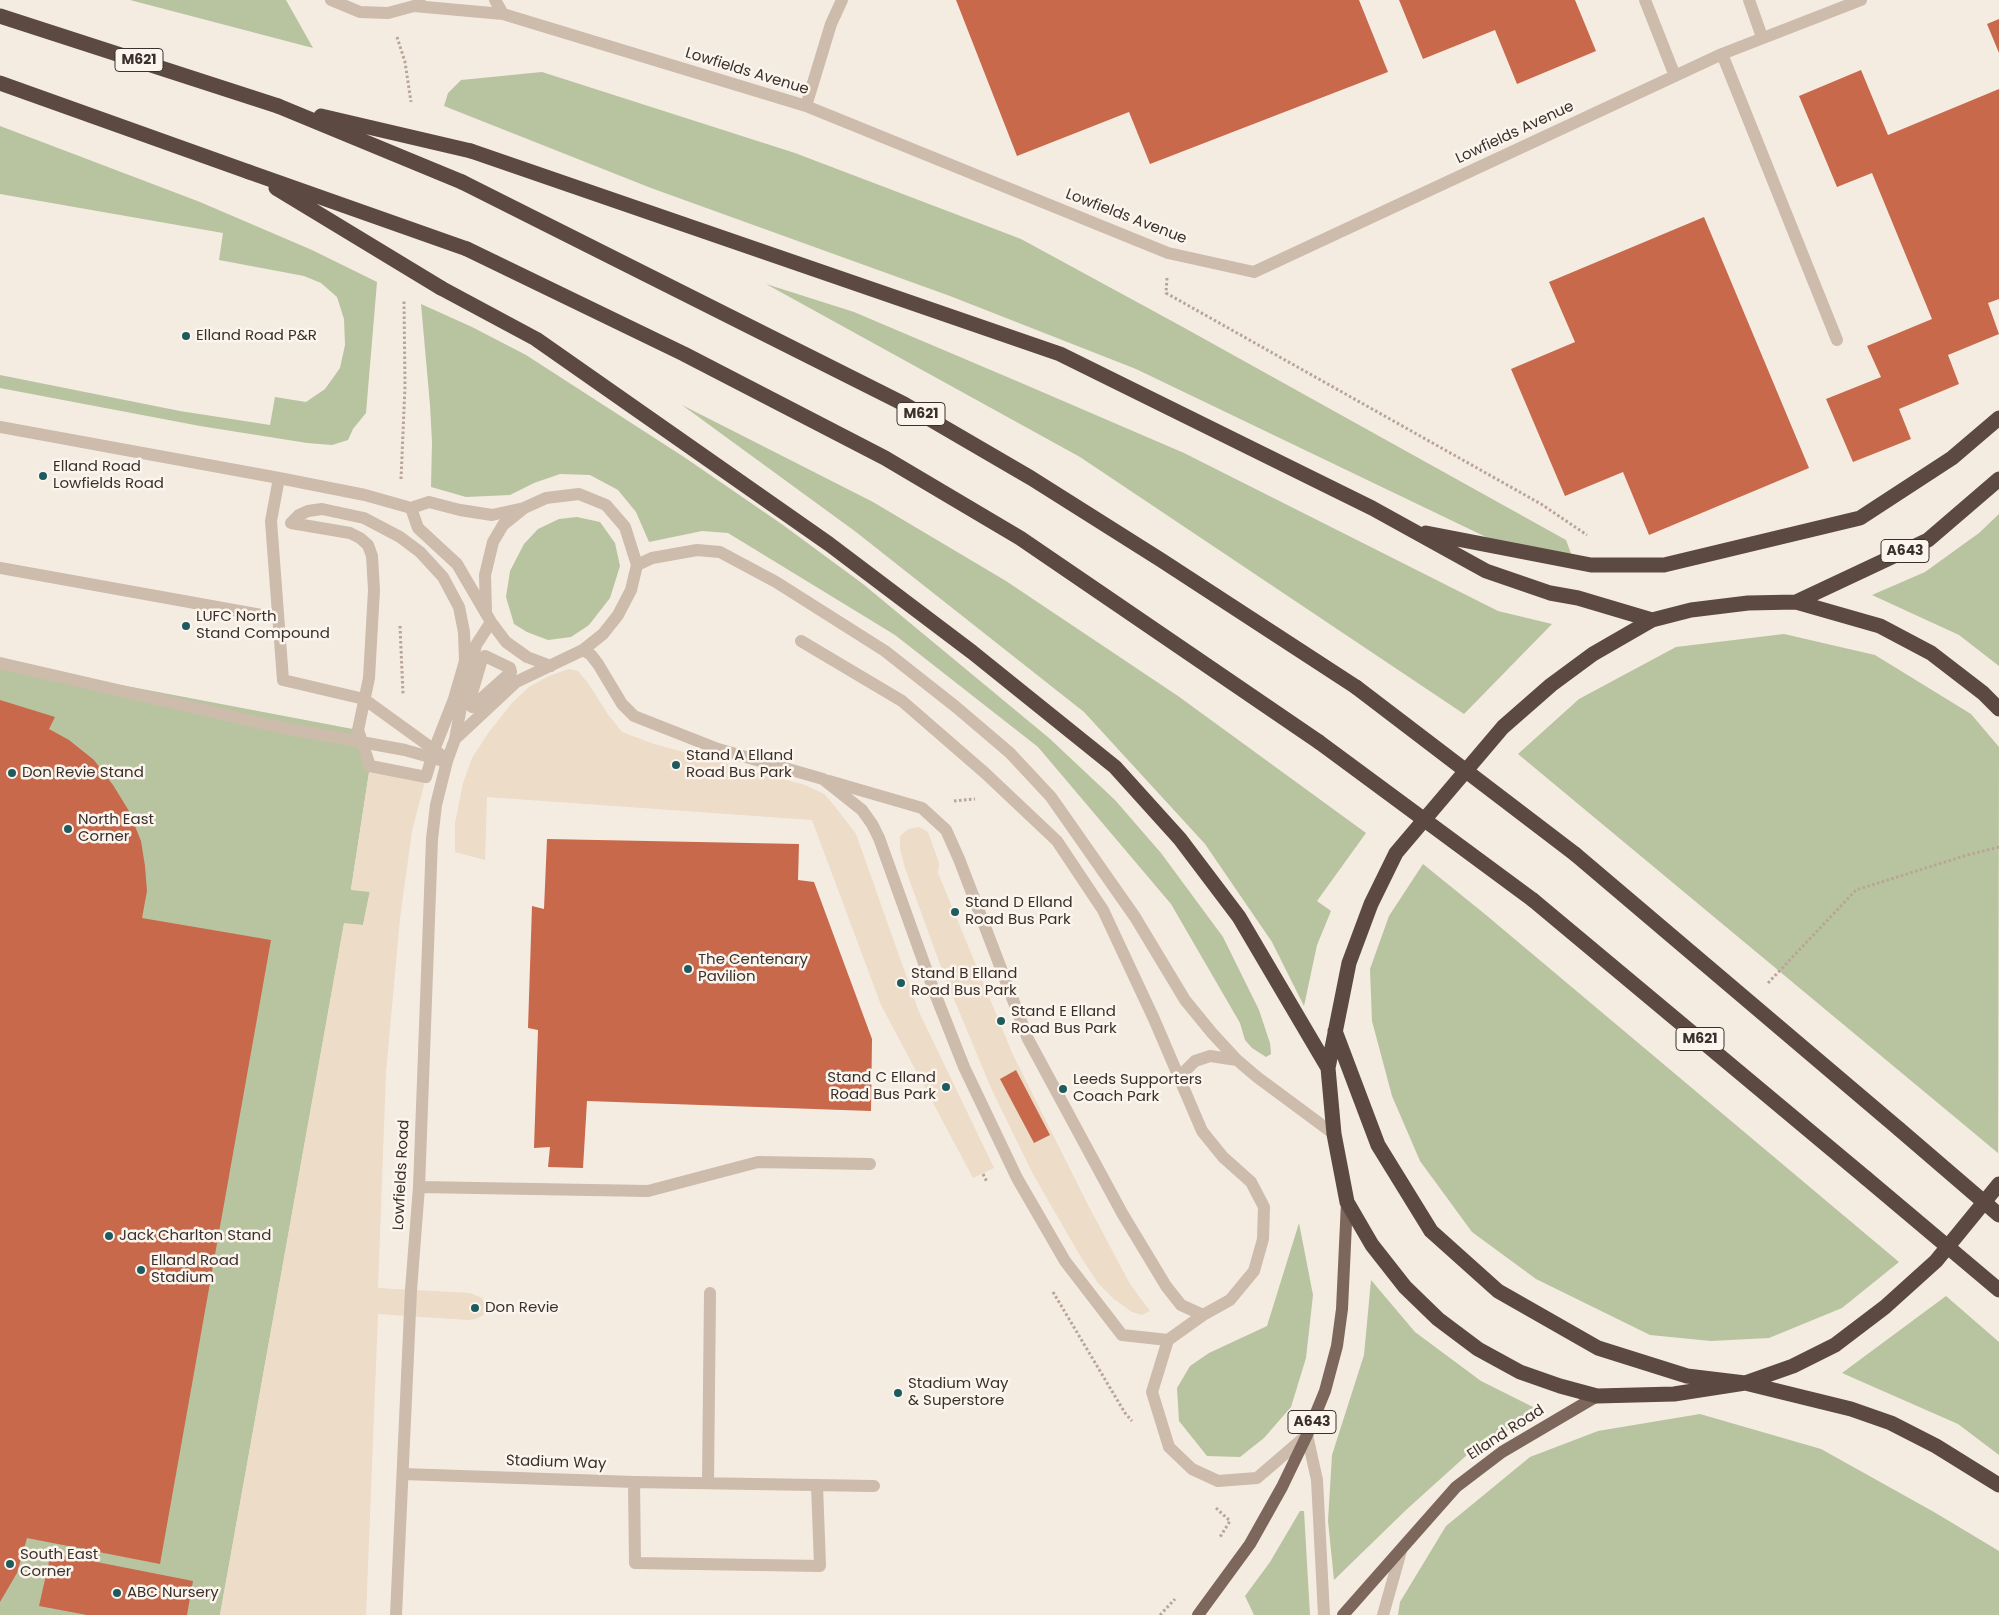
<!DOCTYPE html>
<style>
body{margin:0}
canvas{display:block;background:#f4ebe1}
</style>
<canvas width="1999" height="1615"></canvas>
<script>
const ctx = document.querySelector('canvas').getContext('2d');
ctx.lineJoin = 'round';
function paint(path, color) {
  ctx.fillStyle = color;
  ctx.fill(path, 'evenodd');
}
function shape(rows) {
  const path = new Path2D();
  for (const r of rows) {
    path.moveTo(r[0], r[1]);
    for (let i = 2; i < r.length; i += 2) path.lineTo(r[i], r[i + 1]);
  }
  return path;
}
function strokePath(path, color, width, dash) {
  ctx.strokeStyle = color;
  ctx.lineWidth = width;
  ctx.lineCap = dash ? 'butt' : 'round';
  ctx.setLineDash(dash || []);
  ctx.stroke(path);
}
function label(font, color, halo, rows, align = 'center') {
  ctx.font = font + ' Poppins,sans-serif';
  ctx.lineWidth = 5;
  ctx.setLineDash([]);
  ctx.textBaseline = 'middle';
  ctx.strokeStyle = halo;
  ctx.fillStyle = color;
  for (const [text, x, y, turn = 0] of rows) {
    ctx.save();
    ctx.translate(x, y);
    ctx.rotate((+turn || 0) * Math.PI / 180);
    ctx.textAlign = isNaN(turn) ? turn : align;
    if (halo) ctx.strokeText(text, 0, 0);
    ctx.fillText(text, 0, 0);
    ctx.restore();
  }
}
const green = shape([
 [130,0,286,0,313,48],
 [542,72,795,153,1021,239,1181,326,1566,540,1573,559,1556,560,1486,537,1136,369,950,296,651,188,444,106,448,93,461,80],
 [0,126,200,202,312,250,377,282,366,413,353,429,348,440,332,445,307,443,200,426,0,388,0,375,180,411,270,425,275,397,306,402,325,389,340,368,345,345,344,319,337,297,321,283,304,276,219,260,223,233,0,194],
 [766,284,854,312,1019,382,1184,453,1498,611,1552,624,1464,714,1080,457],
 [421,304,472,327,526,355,684,457,783,525,863,584,1049,738,1115,800,1161,853,1223,937,1259,1010,1270,1043,1271,1054,1266,1057,1252,1048,1245,1040,1240,1023,1171,904,1038,747,895,635,728,533,702,531,649,542,636,512,618,490,590,475,560,474,534,483,510,495,466,497,431,487,432,442,430,405],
 [682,405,873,502,1006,581,1178,696,1366,833,1317,901,1331,911,1317,945,1304,1006,1272,942,1205,844,1084,712,856,532],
 [1999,514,1999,666,1959,635,1872,595,1925,572,1979,533],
 [577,517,600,522,615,543,620,566,610,598,589,625,571,637,548,640,527,632,514,624,506,597,510,571,524,544,538,529,559,519],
 [1784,634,1875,655,1971,714,1999,747,1998,1153,1518,754,1579,699,1676,647],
 [0,662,358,730,370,766,351,889,370,891,363,925,344,924,220,1615,0,1615],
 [1423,864,1486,915,1899,1262,1842,1308,1769,1338,1711,1341,1650,1335,1536,1279,1472,1232,1420,1161,1392,1096,1372,1021,1370,969,1389,916],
 [1299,1223,1313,1295,1306,1358,1291,1407,1264,1438,1240,1457,1207,1456,1179,1421,1177,1388,1190,1366,1209,1353,1267,1326],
 [1371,1280,1415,1332,1481,1381,1543,1412,1478,1445,1406,1510,1334,1580,1328,1521,1332,1455,1364,1355],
 [1946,1296,1999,1342,1999,1455,1958,1424,1842,1373],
 [1700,1414,1821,1449,1934,1512,1999,1551,1999,1615,1398,1615,1400,1602,1446,1526,1530,1457,1598,1431],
 [1300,1511,1304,1511,1310,1615,1254,1615,1245,1596,1270,1562]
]);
const plaza = shape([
 [569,669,578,671,588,683,607,713,622,732,654,744,805,785,824,794,833,804,856,834,919,1012,994,1168,973,1178,881,1005,812,820,487,797,485,860,455,852,455,823,463,783,472,758,489,732,512,703,529,687,549,676],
 [370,766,426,777,412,831,400,918,386,1072,378,1288,470,1293,482,1298,486,1308,485,1314,476,1319,468,1320,378,1314,366,1615,220,1615,344,923,363,925,370,892,351,890],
 [919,827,928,832,939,863,938,873,1013,1055,1088,1205,1130,1284,1150,1311,1142,1315,1132,1312,1114,1299,1098,1283,1079,1254,1033,1174,991,1088,944,975,905,868,900,849,900,836,908,829]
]);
const building = shape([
 [956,0,1359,0,1388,72,1150,164,1129,112,1017,156],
 [1399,0,1575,0,1596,51,1517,84,1495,30,1423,59],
 [1999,19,1999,53,1987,24],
 [1861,70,1888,135,1999,89,1999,299,1988,303,1999,334,1948,355,1959,384,1899,409,1911,439,1853,462,1826,399,1881,377,1867,346,1932,319,1872,173,1837,187,1799,96],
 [1704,217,1809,468,1649,535,1623,472,1565,496,1511,369,1575,342,1549,282],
 [0,700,55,717,49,729,69,740,94,760,113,785,129,811,141,841,145,866,147,891,142,918,271,940,160,1564,27,1538,17,1573,0,1602],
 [547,839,799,844,798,880,814,882,872,1039,871,1111,587,1101,583,1168,548,1167,550,1147,534,1148,538,1030,528,1028,532,906,544,909],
 [1016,1070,1050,1135,1034,1143,1000,1079],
 [51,1553,193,1581,187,1615,87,1615,39,1606]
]);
const path = shape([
 [397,37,405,62,411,102],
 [1167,278,1166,293,1541,504,1587,535],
 [401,479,405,386,404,301],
 [400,626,403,694],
 [954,801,975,799],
 [1768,983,1856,890,1967,855,1999,847],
 [983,1174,987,1182],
 [1053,1292,1125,1413,1132,1421],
 [1216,1508,1230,1521,1220,1537],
 [1160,1615,1175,1599]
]);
const minor = shape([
 [331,0,360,12,388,13,414,6,420,3],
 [495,0,503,14],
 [1645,0,1675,76],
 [1749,0,1762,37],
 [414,6,503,14,806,106,1168,253,1254,272,1722,54,1861,0],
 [1722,54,1837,340],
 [806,106,831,24,842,0],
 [0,427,279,478,365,495,411,508,429,502,460,510,492,515,524,508],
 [279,478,271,521,283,680,364,699,440,754],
 [411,508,418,528,457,564,491,622,506,642,527,657,551,666],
 [322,509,364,518,400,537,420,552,443,577,459,607,464,632,465,661,454,699,434,750,426,777,370,766,358,730,369,678,374,590,372,556,368,545,360,538,350,533,291,523,299,515,308,511,322,509],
 [637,565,652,558,697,550,720,552,776,582,885,651,956,707,1010,753,1051,797,1135,917,1185,1000,1212,1033,1237,1060,1257,1077,1334,1134],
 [0,568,278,618],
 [801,641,902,701,985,773,1057,841,1103,910,1154,1019,1202,1131,1223,1157,1251,1182,1264,1207,1263,1239,1254,1271,1230,1300,1203,1315,1168,1340,1152,1392,1169,1447,1192,1469,1218,1481,1257,1478,1307,1435,1317,1480,1324,1615],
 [583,650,591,655,598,664,622,704,634,716,718,749,823,779,862,810,872,824,879,838,934,991,964,1067,1017,1178,1065,1261,1122,1335,1168,1340],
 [485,656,510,668,511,672,472,707,469,703,482,659,485,656],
 [0,663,274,726,405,750,440,760],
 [455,739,516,682,583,650,603,634,618,615,631,590,637,565,625,527,606,505,579,494,546,498,524,508,503,525,493,542,485,575,486,613],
 [829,781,922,808,946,830,959,859,1028,1039,1122,1213,1166,1286,1181,1305,1203,1315],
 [1181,1082,1186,1070,1195,1061,1210,1056,1237,1060],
 [419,1187,648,1191,758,1162,870,1164],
 [403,1474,634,1482,874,1486],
 [634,1482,635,1563,820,1566,817,1485],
 [708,1483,710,1293],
 [396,1615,411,1290,419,1187,432,839,436,805,447,761,455,739,462,702,476,645,491,622],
 [1383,1615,1401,1551]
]);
const major = shape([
 [1198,1615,1250,1544,1282,1487,1307,1435,1325,1391,1337,1346,1342,1309,1347,1202],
 [1343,1615,1456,1487,1502,1452,1597,1396]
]);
const highway = shape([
 [0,16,278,106],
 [0,83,249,172],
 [471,151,1060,354,1372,508,1486,571,1550,593,1578,598,1652,620],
 [462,182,904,404,1031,478,1161,560,1356,687],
 [467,249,684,354,885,458,1020,538,1319,742],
 [441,288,536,339,829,544,972,652,1115,767,1180,839,1239,917,1328,1068],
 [1426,533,1591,565,1664,565,1860,518,1952,458,1999,418],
 [1796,602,1928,540,1999,479],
 [1999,709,1983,693,1931,653,1880,626,1796,602,1748,603,1691,610,1652,620,1593,654,1551,685,1503,727,1396,853,1371,904,1349,963,1328,1068,1334,1134,1347,1202,1372,1245,1405,1287,1438,1319,1478,1349,1520,1372,1560,1386,1597,1396,1674,1394,1745,1383,1793,1366,1835,1345,1885,1307,1936,1261,1999,1184],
 [1575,854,1899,1129],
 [1533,900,1866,1178],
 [1335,1031,1378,1145,1431,1231,1498,1291,1598,1348,1687,1376,1745,1383,1851,1409,1891,1423,1936,1446,1999,1485]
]);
const highwayBridge = shape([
 [278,106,462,182],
 [321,116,471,151],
 [249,172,467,249],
 [276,188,441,288],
 [1356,687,1575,854],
 [1319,742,1533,900],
 [1899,1129,1999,1215],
 [1866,1178,1999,1290]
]);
const markers = [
 [186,336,5,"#1f5a5e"],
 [43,476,5,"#1f5a5e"],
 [186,626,5,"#1f5a5e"],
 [676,765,5,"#1f5a5e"],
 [12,773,5,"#1f5a5e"],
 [68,829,5,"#1f5a5e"],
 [955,912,5,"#1f5a5e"],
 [688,969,5,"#1f5a5e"],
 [901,983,5,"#1f5a5e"],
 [1001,1021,5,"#1f5a5e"],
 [946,1087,5,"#1f5a5e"],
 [1063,1089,5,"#1f5a5e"],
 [109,1236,5,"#1f5a5e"],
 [141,1270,5,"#1f5a5e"],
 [475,1308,5,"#1f5a5e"],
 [898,1393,5,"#1f5a5e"],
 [10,1564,5,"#1f5a5e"],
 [117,1593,5,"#1f5a5e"]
];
const shields = [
 [139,60,48],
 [921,414,48],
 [1905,551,48],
 [1700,1039,48],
 [1312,1422,48]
];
const shieldNames = [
 ["M621",139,60],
 ["M621",921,414],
 ["A643",1905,551],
 ["M621",1700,1039],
 ["A643",1312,1422]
];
const streetNames = [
 ["Lowfields Avenue",747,72,17],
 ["Lowfields Avenue",1515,133,-25],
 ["Lowfields Avenue",1126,217,21],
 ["Lowfields Road",402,1175,-87],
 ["Elland Road",1506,1433,-33],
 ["Stadium Way",556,1463,2]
];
const poiNames = [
 ["Elland Road P&R",196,336],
 ["Elland Road",53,467],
 ["Lowfields Road",53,484],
 ["LUFC North",196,617],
 ["Stand Compound",196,634],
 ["Stand A Elland",686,756],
 ["Road Bus Park",686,773],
 ["Don Revie Stand",22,773],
 ["North East",78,820],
 ["Corner",78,837],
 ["Stand D Elland",965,903],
 ["Road Bus Park",965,920],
 ["The Centenary",698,960],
 ["Pavilion",698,977],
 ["Stand B Elland",911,974],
 ["Road Bus Park",911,991],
 ["Stand E Elland",1011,1012],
 ["Road Bus Park",1011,1029],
 ["Stand C Elland",936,1078,"right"],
 ["Road Bus Park",936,1095,"right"],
 ["Leeds Supporters",1073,1080],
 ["Coach Park",1073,1097],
 ["Jack Charlton Stand",119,1236],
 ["Elland Road",151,1261],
 ["Stadium",151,1278],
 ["Don Revie",485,1308],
 ["Stadium Way",908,1384],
 ["& Superstore",908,1401],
 ["South East",20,1555],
 ["Corner",20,1572],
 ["ABC Nursery",127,1593]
];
paint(green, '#b8c4a0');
paint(plaza, '#ecdcc8');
paint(building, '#c8694b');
strokePath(path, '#b9a596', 3, [2.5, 2.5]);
strokePath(minor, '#cdbbac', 12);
strokePath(major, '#7d675c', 12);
strokePath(highway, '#5c4a42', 15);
strokePath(highwayBridge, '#5c4a42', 15);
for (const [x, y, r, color] of markers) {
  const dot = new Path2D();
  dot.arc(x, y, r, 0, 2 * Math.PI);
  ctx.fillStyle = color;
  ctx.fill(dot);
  strokePath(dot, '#fbf5ee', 2);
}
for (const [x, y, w] of shields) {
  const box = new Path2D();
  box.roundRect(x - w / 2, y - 11.5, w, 23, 4);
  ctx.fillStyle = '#fbf5ee';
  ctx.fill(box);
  strokePath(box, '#3b302b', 1);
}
label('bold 14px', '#3b302b', null, shieldNames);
label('15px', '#3b302b', '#fbf5ee', streetNames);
label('15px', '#3b302b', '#fbf5ee', poiNames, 'left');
</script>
